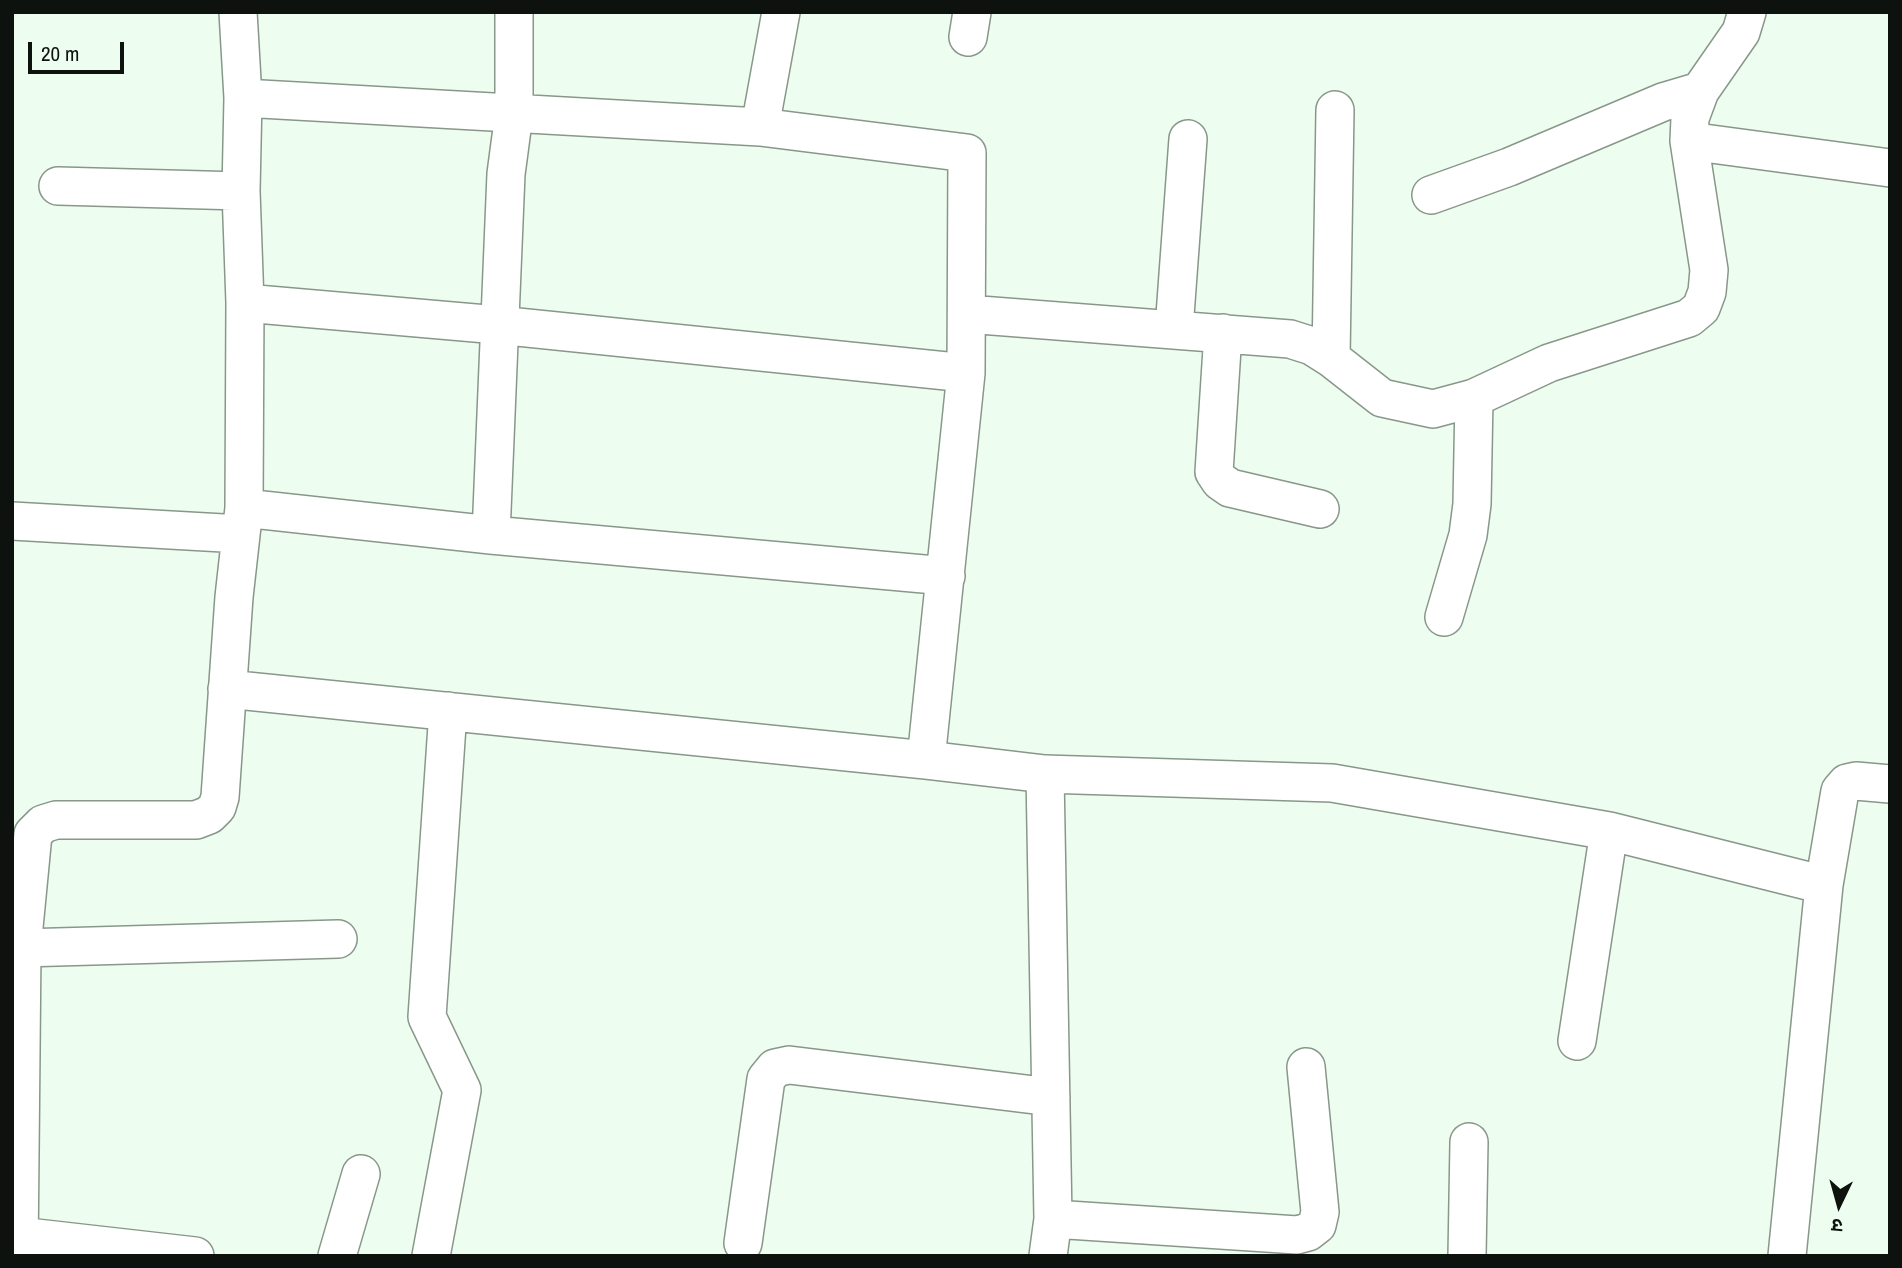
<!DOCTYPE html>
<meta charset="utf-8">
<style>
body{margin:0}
#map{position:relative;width:1902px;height:1268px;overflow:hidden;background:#edfef0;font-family:"Archivo Narrow","Noto Sans Devanagari",sans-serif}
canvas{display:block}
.frame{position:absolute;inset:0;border:14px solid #0d120e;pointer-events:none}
.north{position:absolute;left:1804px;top:1170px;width:70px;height:70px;-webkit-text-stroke:5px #edfef0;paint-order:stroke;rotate:185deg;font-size:19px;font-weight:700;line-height:28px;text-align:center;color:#0d120e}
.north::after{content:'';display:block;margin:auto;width:24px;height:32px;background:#0d120e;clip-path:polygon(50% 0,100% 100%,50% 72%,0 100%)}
.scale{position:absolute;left:28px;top:42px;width:96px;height:32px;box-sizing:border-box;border:4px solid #0d120e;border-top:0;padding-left:9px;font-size:21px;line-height:24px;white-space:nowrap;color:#0d120e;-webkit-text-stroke:5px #edfef0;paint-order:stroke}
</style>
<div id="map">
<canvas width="1902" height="1268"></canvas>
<div class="frame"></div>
<div class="north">उ</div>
<div class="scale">20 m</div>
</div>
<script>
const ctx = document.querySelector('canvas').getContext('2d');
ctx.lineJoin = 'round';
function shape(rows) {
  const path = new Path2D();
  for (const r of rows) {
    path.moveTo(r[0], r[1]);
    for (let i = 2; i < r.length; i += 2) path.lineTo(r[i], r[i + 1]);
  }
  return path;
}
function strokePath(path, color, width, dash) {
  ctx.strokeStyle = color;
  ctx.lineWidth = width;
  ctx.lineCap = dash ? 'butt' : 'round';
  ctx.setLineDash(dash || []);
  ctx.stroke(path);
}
const minor = shape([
 [781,12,760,127,967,153,966,373,926,760],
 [968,37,972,12],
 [243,98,760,127],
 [1689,141,1890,168],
 [58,186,241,191],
 [1431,195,1509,167,1663,102,1700,91],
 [245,303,498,325,966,373],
 [967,314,1290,339,1312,346,1331,358,1382,398,1433,409,1474,398,1549,363,1689,318,1701,308,1707,292,1709,270,1689,141,1690,118,1700,91,1741,32,1747,12],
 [1174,329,1188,139],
 [1223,333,1214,472,1220,481,1230,488,1320,509],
 [1331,358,1335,110],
 [244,508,491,535,946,576],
 [12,521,241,534],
 [491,535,506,174,514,114,514,12],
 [1444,617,1468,535,1472,504,1474,398],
 [227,689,926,760,1045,774,1332,783,1609,831,1824,885,1787,1256],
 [1045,774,1053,1219,1048,1256],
 [1824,885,1840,791,1847,783,1856,781,1890,784],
 [22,948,338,939],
 [1577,1041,1609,831],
 [1053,1219,1297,1235,1308,1232,1317,1225,1320,1212,1306,1067],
 [19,1236,195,1256],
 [743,1243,766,1079,775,1068,789,1065,1051,1097],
 [19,1256,22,948,33,834,43,824,56,820,196,820,209,815,217,807,220,797,234,597,244,508,245,303,241,191,243,98,238,12],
 [337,1256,361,1174],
 [431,1256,462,1090,427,1017,448,711],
 [1467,1256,1469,1142]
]);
strokePath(minor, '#88978a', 40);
strokePath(minor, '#fff', 37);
</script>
